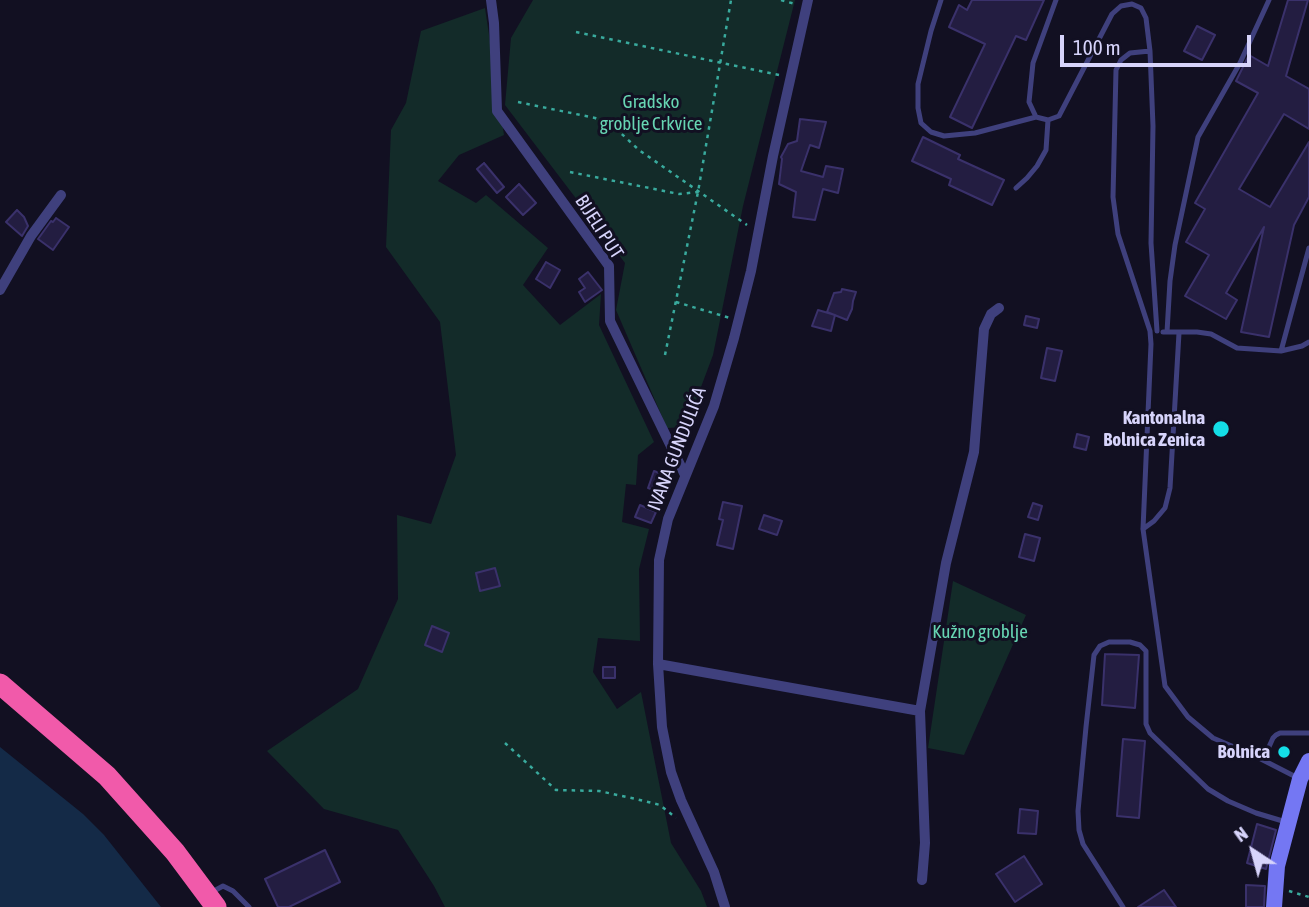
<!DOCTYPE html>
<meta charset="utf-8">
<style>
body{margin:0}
#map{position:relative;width:1309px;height:907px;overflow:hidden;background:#121022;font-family:"Asap Condensed",sans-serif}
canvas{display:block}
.north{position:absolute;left:1218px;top:816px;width:70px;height:70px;-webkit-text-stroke:5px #121022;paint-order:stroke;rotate:324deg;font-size:19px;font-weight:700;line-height:28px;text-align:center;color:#d7d4fb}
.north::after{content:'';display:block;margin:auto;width:24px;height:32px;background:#d7d4fb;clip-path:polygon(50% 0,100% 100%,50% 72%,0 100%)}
.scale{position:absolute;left:1060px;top:35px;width:191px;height:32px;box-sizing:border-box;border:4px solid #d7d4fb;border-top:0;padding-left:9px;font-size:21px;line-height:24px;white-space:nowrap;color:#d7d4fb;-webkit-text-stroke:5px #121022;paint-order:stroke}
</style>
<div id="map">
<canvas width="1309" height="907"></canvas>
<div class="north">N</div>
<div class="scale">100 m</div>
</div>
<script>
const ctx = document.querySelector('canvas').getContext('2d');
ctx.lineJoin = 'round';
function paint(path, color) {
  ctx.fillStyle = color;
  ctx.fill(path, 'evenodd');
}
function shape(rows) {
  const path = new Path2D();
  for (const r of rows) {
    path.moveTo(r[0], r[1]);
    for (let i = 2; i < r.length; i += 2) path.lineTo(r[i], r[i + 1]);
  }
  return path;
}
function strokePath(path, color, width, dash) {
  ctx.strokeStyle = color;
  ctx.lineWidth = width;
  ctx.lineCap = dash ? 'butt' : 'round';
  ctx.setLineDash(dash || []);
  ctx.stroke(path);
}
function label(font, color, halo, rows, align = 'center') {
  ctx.font = font + ' "Asap Condensed",sans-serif';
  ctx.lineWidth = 6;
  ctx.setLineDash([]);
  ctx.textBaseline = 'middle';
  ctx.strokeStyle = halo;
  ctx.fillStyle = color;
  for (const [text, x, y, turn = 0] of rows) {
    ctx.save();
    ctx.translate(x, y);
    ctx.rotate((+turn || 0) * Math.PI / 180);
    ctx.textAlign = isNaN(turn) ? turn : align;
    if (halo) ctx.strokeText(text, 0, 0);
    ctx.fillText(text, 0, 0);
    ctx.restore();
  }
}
const green = shape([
 [533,0,795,0,743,206,713,355,686,427,667,428,616,310,625,263,505,105,511,38],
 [485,8,504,135,459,155,438,181,476,203,486,195,548,248,523,285,560,325,601,294,599,325,654,442,638,455,636,485,626,484,622,522,649,529,639,569,640,641,598,638,593,672,617,709,641,692,671,843,701,891,707,907,445,907,434,886,398,830,324,809,267,751,358,689,398,599,397,515,431,524,456,455,440,322,386,247,391,130,406,103,421,31],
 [953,581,1026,615,964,755,928,748]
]);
const water = shape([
 [0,747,83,814,104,835,161,907,0,907]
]);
const building = shape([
 [972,0,1044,0,1026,40,1016,36,972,128,950,117,985,44,949,27,959,5,967,10,972,0],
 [1288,0,1308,0,1286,76,1309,89,1309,129,1284,114,1239,189,1270,207,1309,142,1309,197,1294,225,1269,337,1241,332,1264,227,1226,293,1237,300,1226,319,1185,296,1209,255,1186,242,1205,209,1195,203,1258,93,1236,81,1249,55,1268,66,1288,0],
 [1197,26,1215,35,1202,60,1184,51,1197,26],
 [800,119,826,122,819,148,810,145,801,171,823,177,826,166,843,169,838,193,823,189,815,220,793,217,796,192,779,184,782,159,781,157,788,144,797,141,800,119],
 [923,137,960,155,958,159,1004,180,992,205,949,185,951,179,912,161,923,137],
 [484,163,504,187,497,193,477,169,484,163],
 [519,184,536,203,523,215,506,197,519,184],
 [17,210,24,217,28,226,22,236,6,222,17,210],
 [56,218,69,227,53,250,38,239,51,221,53,222,56,218],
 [546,262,560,270,550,288,536,279,546,262],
 [588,272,602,290,585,302,579,292,585,288,579,279,588,272],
 [842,289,856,292,853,301,852,309,847,320,827,312,834,293,841,292,842,289],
 [818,310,835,315,831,331,812,326,818,310],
 [1026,316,1039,319,1037,328,1024,325,1026,316],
 [1047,348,1062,351,1055,381,1041,378,1047,348],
 [1077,434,1089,437,1086,450,1074,447,1077,434],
 [654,471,665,475,659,492,648,488,654,471],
 [723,502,742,506,733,549,717,545,723,520,719,519,723,502],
 [1033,503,1042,506,1038,520,1028,517,1033,503],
 [640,505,656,512,651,523,635,517,640,505],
 [764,515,782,521,777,535,759,529,764,515],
 [1025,534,1040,538,1034,561,1019,557,1025,534],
 [495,568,500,586,480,591,476,573,495,568],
 [432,626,449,633,442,652,425,645,432,626],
 [1105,654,1139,655,1135,708,1102,705,1105,654],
 [603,667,615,667,615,678,603,678,603,667],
 [1123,739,1145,741,1139,818,1117,816,1123,739],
 [1020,809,1038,811,1036,834,1018,833,1020,809],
 [1257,824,1276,830,1266,869,1247,863,1257,824],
 [325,850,340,882,289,907,278,907,265,879,325,850],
 [1024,856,1042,884,1015,902,996,874,1024,856],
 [1246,885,1265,886,1264,907,1246,907,1246,885],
 [1164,890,1176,907,1138,907,1164,890]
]);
const path = shape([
 [781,0,795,4],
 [576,32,779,75],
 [518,102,595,118,611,124,639,150,747,225],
 [570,172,679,194,698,192],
 [676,302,730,318],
 [665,355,698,192,731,0],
 [505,743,556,790,599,791,636,799,660,805,676,818],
 [1289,891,1309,897]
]);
const lane = shape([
 [941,0,931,31,918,84,918,108,921,123,931,132,944,136,975,133,1036,117],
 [1056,0,1033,63,1029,102,1036,117,1048,120,1059,116,1112,14,1121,6,1132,4,1141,8,1146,18,1150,51,1153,126,1151,243,1157,331],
 [1150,51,1130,53,1121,60,1116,70,1113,197,1118,234,1150,331,1151,344,1143,529,1165,686,1188,717,1213,738,1255,756,1298,778],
 [1016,188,1027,178,1037,166,1046,150,1048,120],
 [1163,332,1197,332,1211,334,1237,348,1281,351,1302,346,1309,342],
 [1167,332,1170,281,1175,245,1198,137,1240,63,1269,0],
 [1281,351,1309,248],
 [1143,529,1154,521,1165,508,1170,488,1179,333],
 [1263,760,1273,738,1276,735,1280,733,1309,733],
 [212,892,223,886,233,891,249,907],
 [1123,907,1083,844,1079,830,1078,811,1086,727,1094,655,1100,646,1109,642,1130,642,1140,645,1146,651,1146,724,1150,733,1208,789,1228,801,1256,813,1286,822]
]);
const street = shape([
 [491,0,494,23,497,111,609,266,610,321,685,475],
 [0,290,31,236,61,195],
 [658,664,920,711],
 [922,880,925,843,920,711,946,563,974,452,984,329,991,314,999,308],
 [725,907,714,872,681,800,671,772,662,727,658,664,659,560,668,519,714,406,734,338,751,271,773,156,808,0]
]);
const secondary = shape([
 [1274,907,1277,866,1300,779,1309,761]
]);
const highway = shape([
 [0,684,107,776,175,852,216,907]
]);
const markers = [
 [1221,429,9,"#14dee7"],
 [1284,752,7,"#14dee7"]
];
const parkNames = [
 ["Gradsko",651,102],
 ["groblje Crkvice",651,124],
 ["Kužno groblje",980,632]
];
const streetNames = [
 ["BIJELI PUT",599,227,57],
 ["IVANA GUNDULIĆA",677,449,-69]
];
const poiNames = [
 ["Kantonalna",1205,418],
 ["Bolnica Zenica",1205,440],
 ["Bolnica",1270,752]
];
paint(green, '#132b29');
paint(water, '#142a47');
paint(building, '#231d41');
strokePath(building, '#3a316b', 2);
strokePath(path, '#39aa9d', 2.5, [3.5, 5]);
strokePath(lane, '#3f407d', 5);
strokePath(street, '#3f407d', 10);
strokePath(secondary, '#7477f3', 16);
strokePath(highway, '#f15aaa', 21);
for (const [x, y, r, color] of markers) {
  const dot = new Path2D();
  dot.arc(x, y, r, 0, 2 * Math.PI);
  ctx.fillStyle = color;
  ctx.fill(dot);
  strokePath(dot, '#121022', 2.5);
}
label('19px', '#67d5b3', '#121022', parkNames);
label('19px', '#d7d4fb', '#121022', streetNames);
label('bold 19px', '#d7d4fb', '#121022', poiNames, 'right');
</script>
